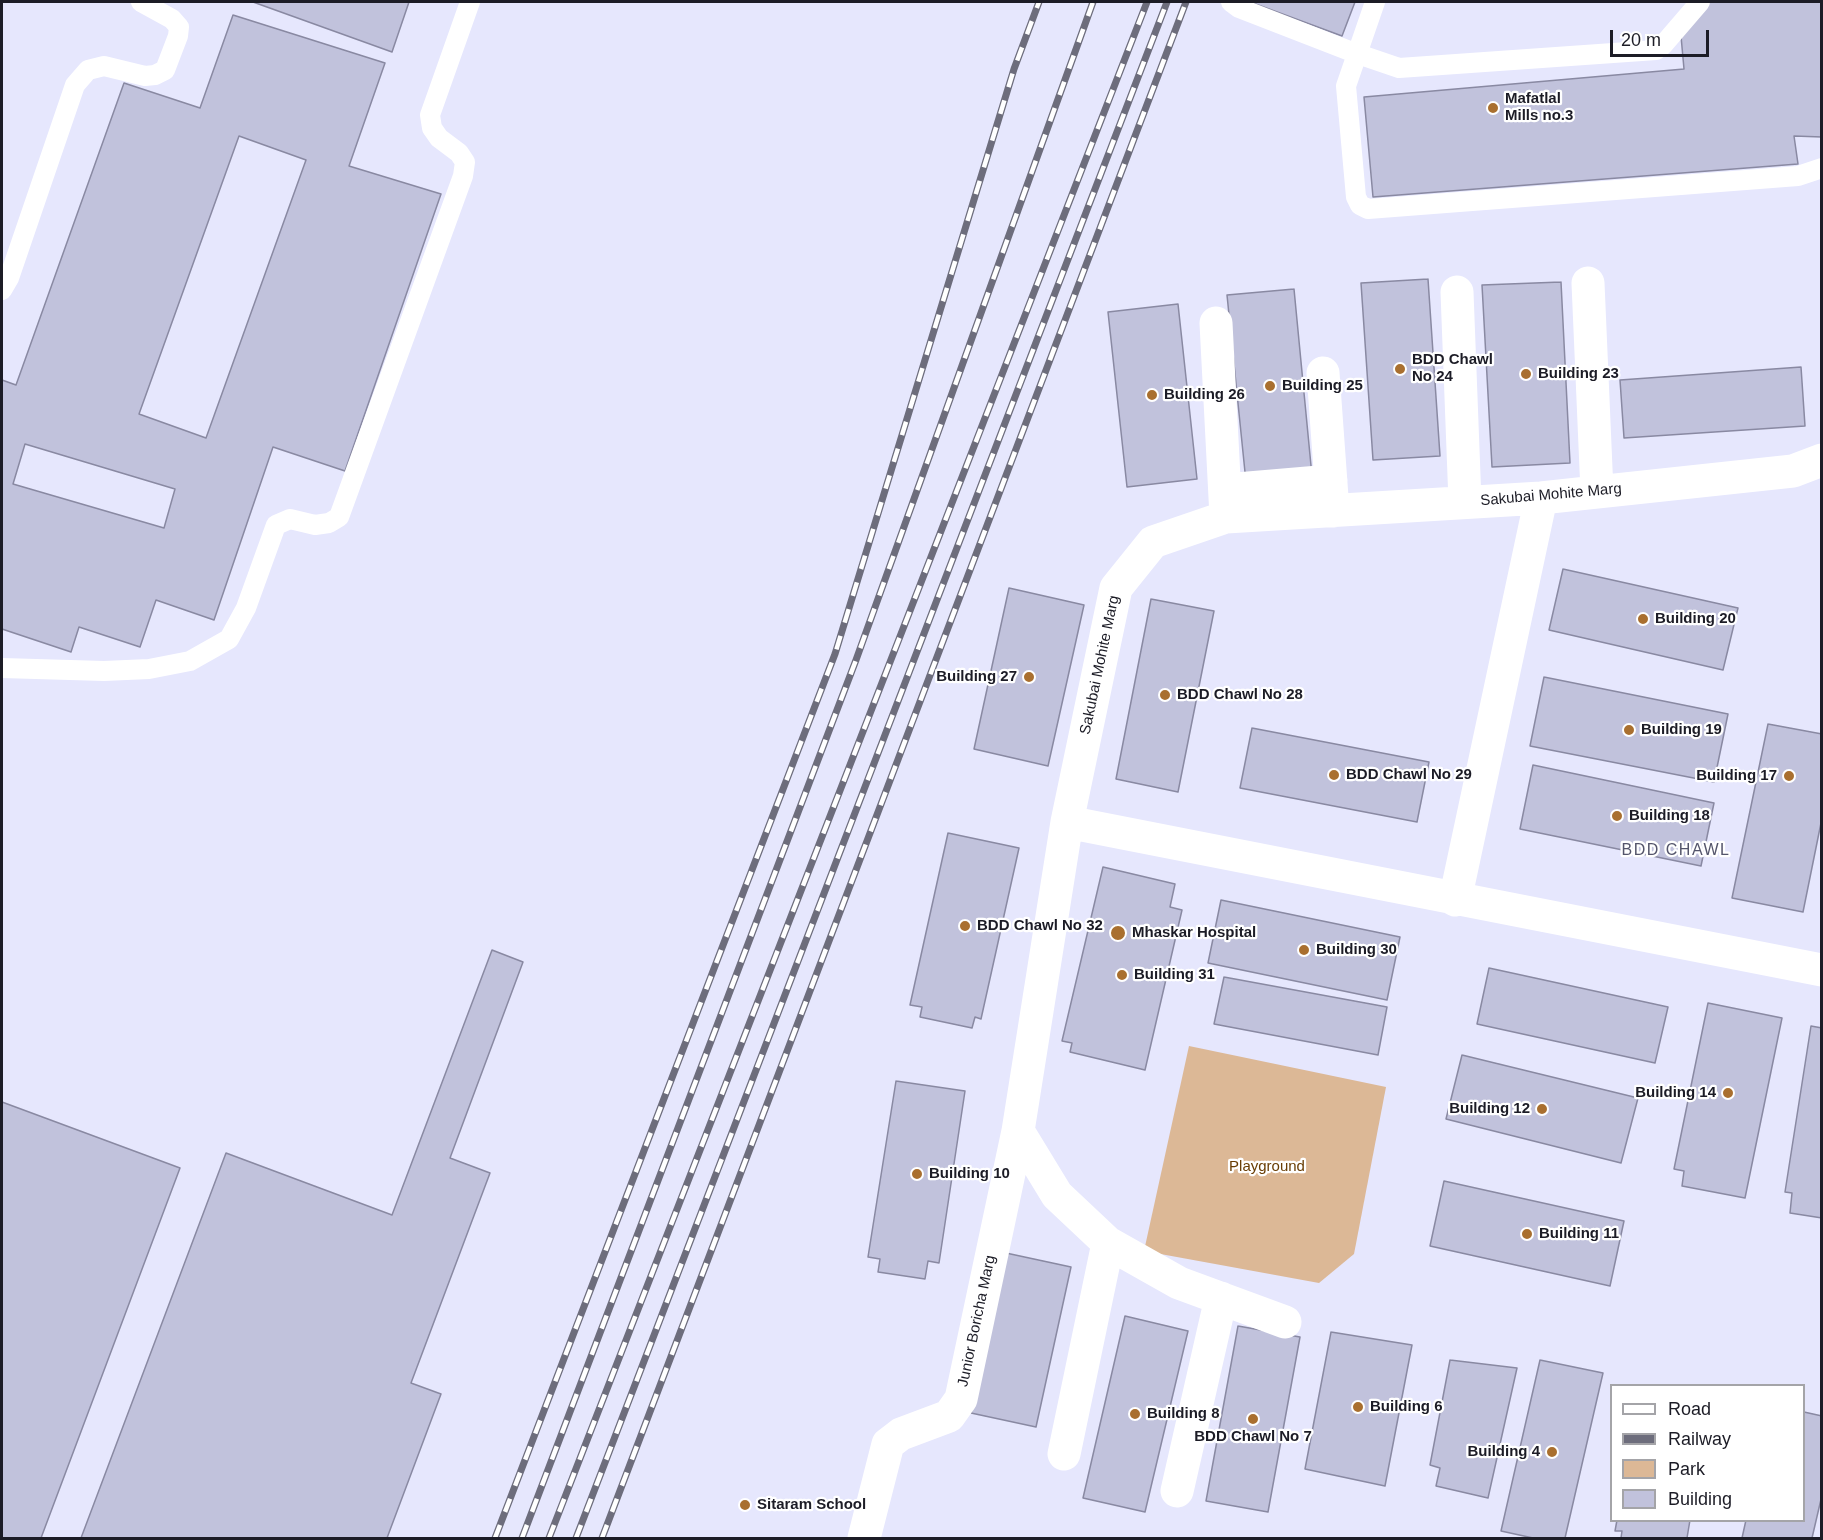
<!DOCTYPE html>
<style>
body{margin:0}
#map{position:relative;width:1823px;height:1540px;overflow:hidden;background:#e6e7fd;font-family:Helvetica,sans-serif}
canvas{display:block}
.frame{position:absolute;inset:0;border:3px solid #1c1c26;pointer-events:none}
.legend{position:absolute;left:1610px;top:1384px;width:195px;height:138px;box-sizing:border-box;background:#fff;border:2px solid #a4a4a8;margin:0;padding:8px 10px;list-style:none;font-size:18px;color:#1c1c26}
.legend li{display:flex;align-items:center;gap:12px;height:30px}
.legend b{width:30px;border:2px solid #a4a4a8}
.scale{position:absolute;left:1610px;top:30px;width:99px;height:27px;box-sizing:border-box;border:3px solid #1c1c26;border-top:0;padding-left:8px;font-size:18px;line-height:21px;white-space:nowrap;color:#1c1c26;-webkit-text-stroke:4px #fff;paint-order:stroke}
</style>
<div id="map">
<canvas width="1823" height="1540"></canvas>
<div class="frame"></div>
<ul class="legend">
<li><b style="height:8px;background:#fff"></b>Road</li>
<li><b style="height:8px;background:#6d6d7c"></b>Railway</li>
<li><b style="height:16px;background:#dcb896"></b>Park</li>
<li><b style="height:16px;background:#c1c2dc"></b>Building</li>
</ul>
<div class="scale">20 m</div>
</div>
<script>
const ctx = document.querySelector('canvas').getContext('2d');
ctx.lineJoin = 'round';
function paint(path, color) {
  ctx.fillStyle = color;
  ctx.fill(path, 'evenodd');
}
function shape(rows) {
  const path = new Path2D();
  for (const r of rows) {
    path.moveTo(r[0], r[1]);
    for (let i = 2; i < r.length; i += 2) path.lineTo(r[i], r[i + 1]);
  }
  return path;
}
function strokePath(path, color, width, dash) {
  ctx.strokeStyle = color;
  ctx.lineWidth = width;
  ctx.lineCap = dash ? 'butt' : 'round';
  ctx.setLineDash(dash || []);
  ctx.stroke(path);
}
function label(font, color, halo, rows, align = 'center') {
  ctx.font = font + ' Helvetica,sans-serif';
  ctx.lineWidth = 4.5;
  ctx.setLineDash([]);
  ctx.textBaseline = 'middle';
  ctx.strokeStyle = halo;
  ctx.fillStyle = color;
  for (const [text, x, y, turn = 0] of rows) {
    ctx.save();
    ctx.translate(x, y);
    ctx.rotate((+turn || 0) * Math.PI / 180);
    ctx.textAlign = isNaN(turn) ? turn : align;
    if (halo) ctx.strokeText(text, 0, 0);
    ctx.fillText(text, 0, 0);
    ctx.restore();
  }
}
const green = shape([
 [1189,1046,1386,1087,1354,1254,1319,1283,1144,1251]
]);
const building = shape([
 [253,2,409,2,392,52,253,2],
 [1250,2,1355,2,1342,36,1250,2],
 [1709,2,1822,2,1822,137,1794,136,1798,164,1373,197,1364,97,1684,69,1681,36,1709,2],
 [233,15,385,63,349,166,441,194,345,471,273,447,214,620,156,600,140,647,79,627,71,652,2,629,2,380,16,385,124,83,200,108,233,15],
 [239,136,306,160,206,438,139,414,239,136],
 [25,444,175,489,164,528,13,484,25,444],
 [1428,279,1440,456,1373,460,1361,283,1428,279],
 [1561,282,1570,463,1492,467,1482,285,1561,282],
 [1294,289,1312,476,1246,482,1227,295,1294,289],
 [1178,304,1197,479,1127,487,1108,312,1178,304],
 [1801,367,1805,426,1624,438,1620,380,1801,367],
 [1563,569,1738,608,1723,670,1549,630,1563,569],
 [1009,588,1084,605,1048,766,974,749,1009,588],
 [1151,599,1214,611,1178,792,1116,779,1151,599],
 [1544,677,1728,714,1714,782,1530,746,1544,677],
 [1768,724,1822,734,1822,818,1803,912,1732,898,1768,724],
 [1252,728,1429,762,1417,822,1240,788,1252,728],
 [1533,765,1714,803,1701,866,1520,829,1533,765],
 [948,833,1019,848,981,1019,975,1017,972,1028,920,1017,922,1007,910,1005,948,833],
 [1103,867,1175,884,1170,907,1182,910,1145,1070,1070,1052,1072,1043,1062,1041,1103,867],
 [1221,900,1400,937,1387,1000,1208,963,1221,900],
 [492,950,523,962,450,1158,490,1173,411,1383,441,1394,387,1538,81,1538,226,1153,392,1215,492,950],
 [1489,968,1668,1007,1655,1063,1477,1024,1489,968],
 [1224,977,1387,1007,1378,1055,1214,1024,1224,977],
 [1708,1003,1782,1018,1745,1198,1682,1186,1684,1171,1674,1169,1708,1003],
 [1811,1026,1822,1028,1822,1218,1790,1213,1792,1193,1785,1192,1811,1026],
 [1462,1055,1638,1098,1621,1163,1446,1119,1462,1055],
 [896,1081,965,1091,939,1263,928,1261,925,1279,878,1272,880,1259,868,1257,896,1081],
 [2,1102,180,1168,41,1538,2,1538,2,1102],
 [1444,1181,1624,1221,1610,1286,1430,1246,1444,1181],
 [1006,1253,1071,1267,1036,1427,971,1413,1006,1253],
 [1125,1316,1188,1331,1145,1512,1083,1498,1125,1316],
 [1238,1326,1300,1337,1268,1512,1206,1501,1238,1326],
 [1331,1332,1412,1345,1385,1486,1305,1469,1331,1332],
 [1450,1360,1517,1368,1488,1498,1436,1486,1440,1468,1430,1465,1450,1360],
 [1540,1360,1603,1373,1565,1538,1533,1538,1501,1531,1540,1360],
 [1804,1412,1822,1416,1822,1495,1812,1538,1742,1538,1746,1520,1804,1520,1804,1412],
 [1617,1520,1690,1520,1687,1538,1621,1538,1622,1531,1615,1531,1617,1520]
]);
const service = shape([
 [1231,2,1239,8,1355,53,1399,68,1656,50,1663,45,1700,2],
 [1375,2,1346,86,1356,197,1360,205,1368,209,1798,176,1822,168],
 [2,290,9,278,75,85,88,70,104,66,145,76,155,75,165,70,178,36,179,27,172,19,141,2],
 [2,668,104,671,149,669,190,661,229,639,246,608,276,525,290,519,315,525,329,523,339,517,463,176,465,162,459,153,439,138,432,128,430,115,470,2]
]);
const minor = shape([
 [1588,283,1597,492],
 [1457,292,1465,502],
 [1216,323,1226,517],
 [1323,373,1333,511],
 [1225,490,1331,481],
 [1067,822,1822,970],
 [1455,900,1541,498],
 [1285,1322,1179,1283,1108,1243,1057,1195,1018,1131,1067,822,1116,588,1153,542,1226,517,1541,498,1793,471,1822,460],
 [1064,1454,1108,1243],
 [1177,1491,1221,1298],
 [864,1538,888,1444,901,1434,949,1416,961,1399,1018,1131]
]);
const rail = shape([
 [495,1538,835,654,1014,69,1039,2],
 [522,1538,856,660,1093,2],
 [549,1538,1147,2],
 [576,1538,1167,2],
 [602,1538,1186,2]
]);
const markers = [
 [1493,108,6,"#a96f2f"],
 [1400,369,6,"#a96f2f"],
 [1526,374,6,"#a96f2f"],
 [1270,386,6,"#a96f2f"],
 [1152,395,6,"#a96f2f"],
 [1643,619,6,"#a96f2f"],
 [1029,677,6,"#a96f2f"],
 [1165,695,6,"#a96f2f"],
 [1629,730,6,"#a96f2f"],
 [1334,775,6,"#a96f2f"],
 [1789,776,6,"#a96f2f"],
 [1617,816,6,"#a96f2f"],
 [965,926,6,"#a96f2f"],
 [1118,933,8,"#a96f2f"],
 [1304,950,6,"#a96f2f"],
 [1122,975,6,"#a96f2f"],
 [1728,1093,6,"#a96f2f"],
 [1542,1109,6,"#a96f2f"],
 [917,1174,6,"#a96f2f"],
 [1527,1234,6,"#a96f2f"],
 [1358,1407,6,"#a96f2f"],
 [1135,1414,6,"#a96f2f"],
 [1253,1419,6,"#a96f2f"],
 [1552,1452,6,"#a96f2f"],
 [745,1505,6,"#a96f2f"]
];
const poiNames = [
 ["Mafatlal",1505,99],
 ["Mills no.3",1505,116],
 ["BDD Chawl",1412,360],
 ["No 24",1412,377],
 ["Building 23",1538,374],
 ["Building 25",1282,386],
 ["Building 26",1164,395],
 ["Building 20",1655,619],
 ["Building 27",1017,677,"right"],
 ["BDD Chawl No 28",1177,695],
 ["Building 19",1641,730],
 ["BDD Chawl No 29",1346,775],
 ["Building 17",1777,776,"right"],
 ["Building 18",1629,816],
 ["BDD Chawl No 32",977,926],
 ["Mhaskar Hospital",1132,933],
 ["Building 30",1316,950],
 ["Building 31",1134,975],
 ["Building 14",1716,1093,"right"],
 ["Building 12",1530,1109,"right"],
 ["Building 10",929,1174],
 ["Building 11",1539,1234],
 ["Building 6",1370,1407],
 ["Building 8",1147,1414],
 ["BDD Chawl No 7",1253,1437,"center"],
 ["Building 4",1540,1452,"right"],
 ["Sitaram School",757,1505]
];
const streetNames = [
 ["Sakubai Mohite Marg",1551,495,-5],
 ["Sakubai Mohite Marg",1100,665,-78],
 ["Junior Boricha Marg",977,1321,-78]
];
const parkNames = [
 ["Playground",1267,1167]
];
const neighbourhoodNames = [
 ["BDD CHAWL",1676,851]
];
paint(green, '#dcb896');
paint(building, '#c1c2dc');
strokePath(building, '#8989a2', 1.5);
strokePath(service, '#fff', 20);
strokePath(minor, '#fff', 33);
strokePath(rail, '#6d6d7c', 7);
strokePath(rail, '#fff', 4.5, [14]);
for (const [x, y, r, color] of markers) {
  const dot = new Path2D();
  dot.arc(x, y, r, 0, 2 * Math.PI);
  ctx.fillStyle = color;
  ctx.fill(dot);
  strokePath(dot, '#fff', 2);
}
label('bold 15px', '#1c1c26', '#fff', poiNames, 'left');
label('15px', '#1c1c26', '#fff', streetNames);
label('15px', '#693d04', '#fff', parkNames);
ctx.letterSpacing = '1.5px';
label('16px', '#54556b', '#fff', neighbourhoodNames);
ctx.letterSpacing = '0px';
</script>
